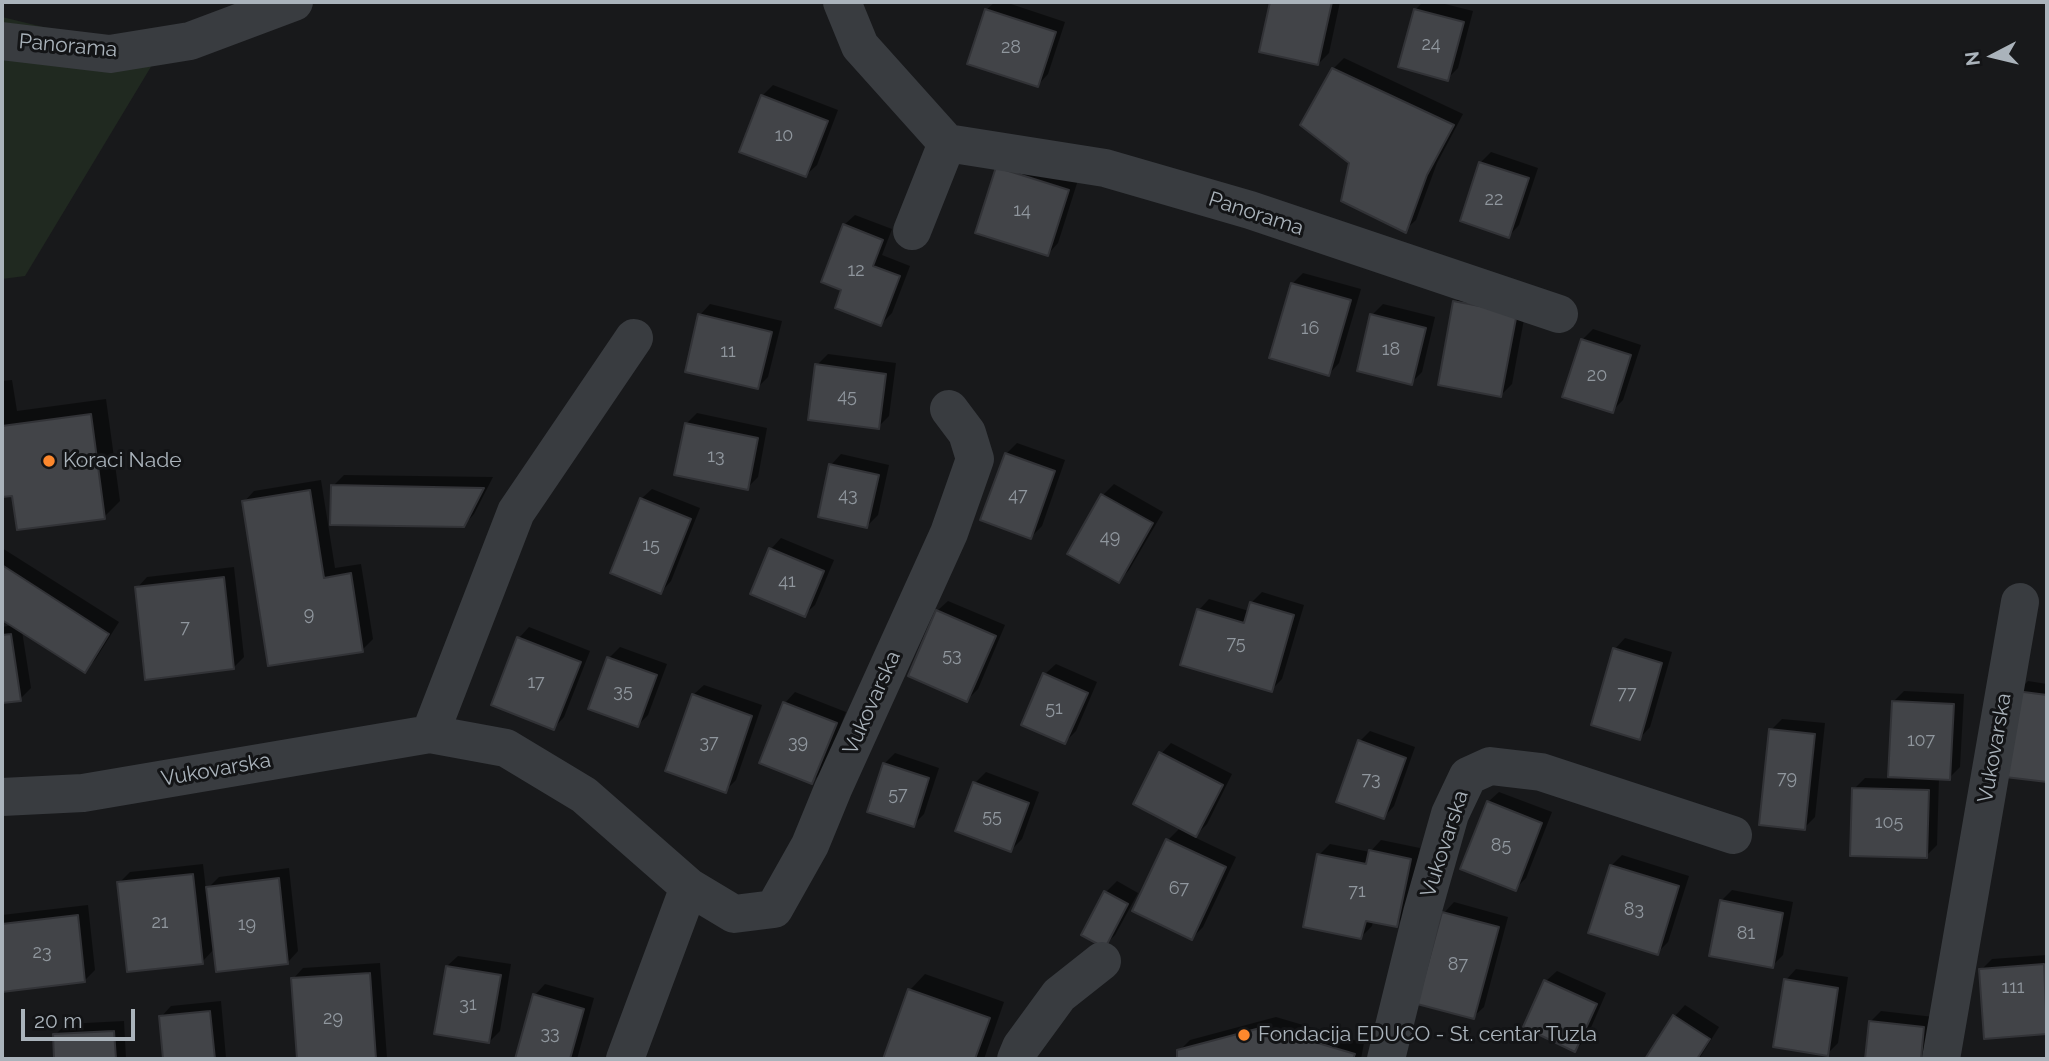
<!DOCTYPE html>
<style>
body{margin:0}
#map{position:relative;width:2049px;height:1061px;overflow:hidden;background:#18191b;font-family:Raleway,sans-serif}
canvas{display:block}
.frame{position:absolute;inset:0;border:4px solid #aab3bb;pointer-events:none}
.north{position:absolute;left:1958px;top:21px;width:70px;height:70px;-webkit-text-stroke:5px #131416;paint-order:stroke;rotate:263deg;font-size:19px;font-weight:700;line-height:28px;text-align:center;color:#aab3bb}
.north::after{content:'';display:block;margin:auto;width:24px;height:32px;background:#aab3bb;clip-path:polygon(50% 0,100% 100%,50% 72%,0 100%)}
.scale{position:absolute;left:21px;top:1009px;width:114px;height:32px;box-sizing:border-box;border:4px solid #aab3bb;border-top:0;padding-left:9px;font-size:21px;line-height:24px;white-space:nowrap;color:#aab3bb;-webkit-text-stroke:5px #131416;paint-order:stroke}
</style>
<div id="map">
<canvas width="2049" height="1061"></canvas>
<div class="frame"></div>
<div class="north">N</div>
<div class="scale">20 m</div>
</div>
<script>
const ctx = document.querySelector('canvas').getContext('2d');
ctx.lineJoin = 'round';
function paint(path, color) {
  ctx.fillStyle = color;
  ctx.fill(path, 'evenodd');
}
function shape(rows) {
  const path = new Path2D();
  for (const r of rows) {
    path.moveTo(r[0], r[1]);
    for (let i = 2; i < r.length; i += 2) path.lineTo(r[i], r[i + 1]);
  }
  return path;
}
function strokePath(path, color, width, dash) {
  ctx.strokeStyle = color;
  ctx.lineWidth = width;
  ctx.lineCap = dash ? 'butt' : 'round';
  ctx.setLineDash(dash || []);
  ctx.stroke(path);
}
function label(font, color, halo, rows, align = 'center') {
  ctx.font = font + ' Raleway,sans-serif';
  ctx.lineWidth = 6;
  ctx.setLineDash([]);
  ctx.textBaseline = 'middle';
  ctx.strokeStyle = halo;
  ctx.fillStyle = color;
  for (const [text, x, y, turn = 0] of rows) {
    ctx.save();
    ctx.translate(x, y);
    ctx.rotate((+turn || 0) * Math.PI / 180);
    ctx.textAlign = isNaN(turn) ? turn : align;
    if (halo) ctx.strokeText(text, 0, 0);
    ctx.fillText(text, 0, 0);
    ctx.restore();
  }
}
const green = shape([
 [2,17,158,55,25,276,2,279]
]);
const shadow = shape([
 [995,2,1005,2,1065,22,1048,74,1038,85,986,10],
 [1272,2,1340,2,1329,53,1318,64,1261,51],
 [1423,2,1437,2,1473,11,1458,68,1447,79,1415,10],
 [1344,58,1463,114,1437,163,1416,220,1405,230,1351,162,1333,69],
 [773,85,838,110,817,165,806,175,762,96],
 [1491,152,1538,168,1519,225,1509,236,1480,163],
 [1008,157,1078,180,1058,243,1048,254],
 [855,215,892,229,882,255,910,266,892,313,881,324,843,289,844,225],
 [1303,273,1361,289,1339,363,1329,374,1271,357,1293,283],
 [1466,291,1527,303,1512,384,1501,395,1455,302],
 [710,304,782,321,768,377,758,387,700,315],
 [1383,304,1435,317,1422,372,1411,383,1372,315],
 [1593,329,1641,345,1623,400,1612,411,1582,340],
 [828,354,896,363,889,416,878,427,817,365],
 [12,380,17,411,106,399,120,501,104,517,13,494,2,495,2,381],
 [697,413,767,428,758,477,747,488,686,424],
 [1017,443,1065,460,1042,526,1031,537,1006,454],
 [841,454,889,465,878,515,867,526,831,465],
 [344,475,493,477,474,514,463,526,333,486],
 [321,480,335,568,361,564,373,639,362,650,244,502,254,491],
 [1114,484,1163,512,1129,570,1119,581,1070,553,1103,495],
 [652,489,700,508,671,581,661,592,641,499],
 [781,538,834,560,815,605,804,615,752,593,771,549],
 [2,548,119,622,95,660,85,670,22,631,31,688,20,699,2,702,2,627,13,625,2,618],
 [234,567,244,657,234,667,137,588,147,577],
 [1262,592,1304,605,1282,679,1271,690,1199,610,1209,599,1249,611,1251,603],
 [948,601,1005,625,978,689,967,700,937,611],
 [529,627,590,651,564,717,554,728,519,638],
 [1625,638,1672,652,1650,727,1640,738,1615,649],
 [620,647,667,664,648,715,638,725,591,708,609,658],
 [1056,664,1097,682,1076,731,1065,742,1045,674],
 [2028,681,2047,684,2047,780,2007,775,2017,692],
 [704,685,762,705,736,780,725,791,693,695],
 [1904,691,1964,694,1960,767,1949,778,1939,778,1937,845,1926,856,1854,789,1865,778,1900,779,1893,702],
 [795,692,846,712,823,771,812,782,785,703],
 [1782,719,1825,723,1815,817,1804,828,1771,730],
 [1370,731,1415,747,1394,806,1384,817,1360,741],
 [1171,743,1232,774,1207,824,1194,837,1236,857,1203,927,1192,938,1168,840,1181,827,1161,754],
 [895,753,939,768,924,814,913,825,884,764],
 [986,772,1039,792,1022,839,1011,850,958,830,975,783],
 [1499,792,1552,812,1526,878,1515,889,1488,802],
 [1381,840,1420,848,1407,914,1396,925,1373,921,1372,926,1361,937,1319,855,1330,844,1370,852],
 [1622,855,1689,876,1668,942,1657,953,1611,866],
 [203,864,206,890,219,877,289,868,298,951,288,962,215,948,202,962,119,883,130,872],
 [1117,881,1138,893,1115,935,1104,946,1106,892],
 [1732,890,1793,902,1783,955,1772,966,1721,901],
 [1454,902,1508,917,1484,1007,1473,1017,1444,913],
 [88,905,95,970,85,980,2,990,2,915],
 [2047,955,2047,1032,1986,1037,1981,970,1992,959],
 [458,956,511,964,500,1031,489,1042,447,966],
 [380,963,387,1058,298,1059,293,979,303,968],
 [1796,969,1848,977,1838,1043,1827,1054,1786,980],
 [1557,971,1606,993,1586,1039,1575,1050,1546,981],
 [925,974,1004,1002,984,1059,885,1059,910,990],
 [545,984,594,998,577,1059,517,1059,535,995],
 [221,1001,226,1058,165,1059,161,1017,171,1006],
 [1685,1005,1719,1027,1699,1059,1647,1059,1675,1016],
 [1881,1011,1934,1017,1929,1059,1866,1059,1870,1022],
 [1276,1017,1364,1043,1361,1059,1178,1059,1179,1051,1190,1040],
 [124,1021,126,1059,56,1059,55,1035,66,1024]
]);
const building = shape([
 [1270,2,1332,2,1318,65,1259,52,1270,2],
 [985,9,1056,32,1038,87,967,64,985,9],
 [1414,9,1464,22,1448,81,1398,67,1414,9],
 [1332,68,1454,125,1427,175,1406,233,1341,201,1349,163,1300,125,1332,68],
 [761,95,828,121,806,177,739,152,761,95],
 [1479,162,1529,178,1509,238,1460,221,1479,162],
 [996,167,1069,190,1048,256,975,233,996,167],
 [843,224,883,240,873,266,900,276,881,326,835,308,841,290,821,282,843,224],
 [1291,283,1351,300,1329,376,1269,358,1291,283],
 [1453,301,1517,313,1501,397,1438,385,1453,301],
 [698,314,772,332,758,389,685,372,698,314],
 [1370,314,1426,328,1412,385,1357,371,1370,314],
 [1581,339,1631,355,1613,413,1562,397,1581,339],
 [815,364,886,374,879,429,808,420,815,364],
 [91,414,105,519,17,530,12,496,2,497,2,426,91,414],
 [685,423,758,438,748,490,674,475,685,423],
 [1005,453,1055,471,1031,539,980,520,1005,453],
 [829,464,879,475,867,528,818,517,829,464],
 [331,485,484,488,464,527,330,525,331,485],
 [310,490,324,578,351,573,363,652,268,666,242,501,310,490],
 [1101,494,1153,523,1119,583,1067,554,1101,494],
 [640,498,691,519,661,594,610,573,640,498],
 [769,548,824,571,805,617,750,594,769,548],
 [2,565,109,634,85,673,2,620,2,565],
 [224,577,234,669,145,680,135,587,224,577],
 [1250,602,1294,615,1272,692,1180,665,1197,609,1244,623,1250,602],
 [936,610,996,636,967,702,908,676,936,610],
 [11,634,21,701,2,703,2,635,11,634],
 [517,637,581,662,554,730,491,705,517,637],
 [1613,648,1662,663,1640,740,1591,725,1613,648],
 [607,657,657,675,638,727,588,709,607,657],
 [1043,673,1088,693,1065,744,1021,725,1043,673],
 [2016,691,2047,695,2047,782,2005,777,2016,691],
 [692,694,752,716,726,793,665,771,692,694],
 [1892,701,1954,704,1950,780,1888,777,1892,701],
 [783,702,837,723,812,784,759,763,783,702],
 [1769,729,1815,734,1805,830,1759,825,1769,729],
 [1358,740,1406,758,1384,819,1336,802,1358,740],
 [1159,752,1223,785,1196,837,1133,804,1159,752],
 [883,763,929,778,914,827,867,812,883,763],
 [973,782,1029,803,1011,852,955,831,973,782],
 [1852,788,1929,790,1927,858,1850,856,1852,788],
 [1487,801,1542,823,1516,891,1460,869,1487,801],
 [1166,839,1226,867,1192,940,1132,911,1166,839],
 [1369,850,1411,859,1397,927,1366,921,1361,939,1303,927,1317,854,1366,864,1369,850],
 [1610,865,1679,886,1658,955,1588,933,1610,865],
 [193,874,203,964,127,972,117,882,193,874],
 [279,878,288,964,216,972,206,887,279,878],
 [1104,891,1128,904,1105,948,1081,935,1104,891],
 [1720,900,1783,913,1773,968,1709,956,1720,900],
 [1442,912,1499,927,1474,1019,1417,1004,1442,912],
 [78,915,85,982,2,992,2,924,78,915],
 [2044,964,2047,1034,1984,1039,1979,969,2044,964],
 [446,966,501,975,489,1043,434,1034,446,966],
 [370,973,376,1059,297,1059,291,978,370,973],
 [1784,979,1838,988,1828,1056,1773,1047,1784,979],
 [1544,980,1597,1004,1575,1052,1523,1027,1544,980],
 [908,989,990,1018,975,1059,883,1059,908,989],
 [533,994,584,1009,570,1059,515,1059,533,994],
 [210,1011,215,1059,163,1059,159,1016,210,1011],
 [1673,1015,1710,1039,1697,1059,1645,1059,1673,1015],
 [1869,1021,1924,1027,1921,1059,1865,1059,1869,1021],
 [1264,1027,1355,1054,1353,1059,1177,1059,1177,1050,1264,1027],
 [114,1031,116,1059,54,1059,53,1034,114,1031]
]);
const minor = shape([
 [842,2,860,46,947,143,1105,168,1250,210,1559,314],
 [2,41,110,54,190,41,294,2],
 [912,231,947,143],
 [430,734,506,748,584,795,689,887],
 [2,797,83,793,430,734,516,512,634,338],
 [625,1059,689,887,734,914,774,909,810,845,833,789,949,533,975,459,967,433,949,409],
 [1016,1059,1021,1047,1059,995,1102,961],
 [1386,1059,1422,913,1450,814,1468,776,1490,766,1541,772,1733,835],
 [1941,1059,2020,602]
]);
const markers = [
 [49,461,7,"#fd882d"],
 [1244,1035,7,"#fd882d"]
];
const numberNames = [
 ["24",1431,45],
 ["28",1011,48],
 ["10",784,136],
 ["22",1494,200],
 ["14",1022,211],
 ["12",856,271],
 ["16",1310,329],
 ["18",1391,350],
 ["11",728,352],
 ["20",1597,376],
 ["45",847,397],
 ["13",716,457],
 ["43",848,496],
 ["47",1018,496],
 ["49",1110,538],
 ["15",651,546],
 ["41",787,582],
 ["9",309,615],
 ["7",185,628],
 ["75",1236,644],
 ["53",952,656],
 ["17",536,683],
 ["35",623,692],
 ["77",1627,694],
 ["51",1054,709],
 ["107",1921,741],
 ["37",709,743],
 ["39",798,743],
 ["79",1787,779],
 ["73",1371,780],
 ["57",898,795],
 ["55",992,817],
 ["105",1889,823],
 ["85",1501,846],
 ["67",1179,889],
 ["71",1357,892],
 ["83",1634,910],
 ["21",160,923],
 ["19",247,925],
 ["81",1746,934],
 ["23",42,953],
 ["87",1458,965],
 ["111",2013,988],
 ["31",468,1005],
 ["29",333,1019],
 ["33",550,1034]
];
const streetNames = [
 ["Panorama",68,46,5],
 ["Panorama",1256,214,18],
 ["Vukovarska",872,703,-66],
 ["Vukovarska",1995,748,-80],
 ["Vukovarska",216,770,-10],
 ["Vukovarska",1445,844,-72]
];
const poiNames = [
 ["Koraci Nade",63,461],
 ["Fondacija EDUCO - St. centar Tuzla",1258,1035]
];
paint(green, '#202920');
paint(shadow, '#0007');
paint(building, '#424448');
strokePath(building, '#323337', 2);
strokePath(minor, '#393c40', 38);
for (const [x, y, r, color] of markers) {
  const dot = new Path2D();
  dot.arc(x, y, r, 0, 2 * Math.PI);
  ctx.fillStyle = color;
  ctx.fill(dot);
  strokePath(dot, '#131416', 2.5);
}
label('18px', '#90979e', null, numberNames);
label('21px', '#aab3bb', '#131416', streetNames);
label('21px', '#aab3bb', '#131416', poiNames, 'left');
</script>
